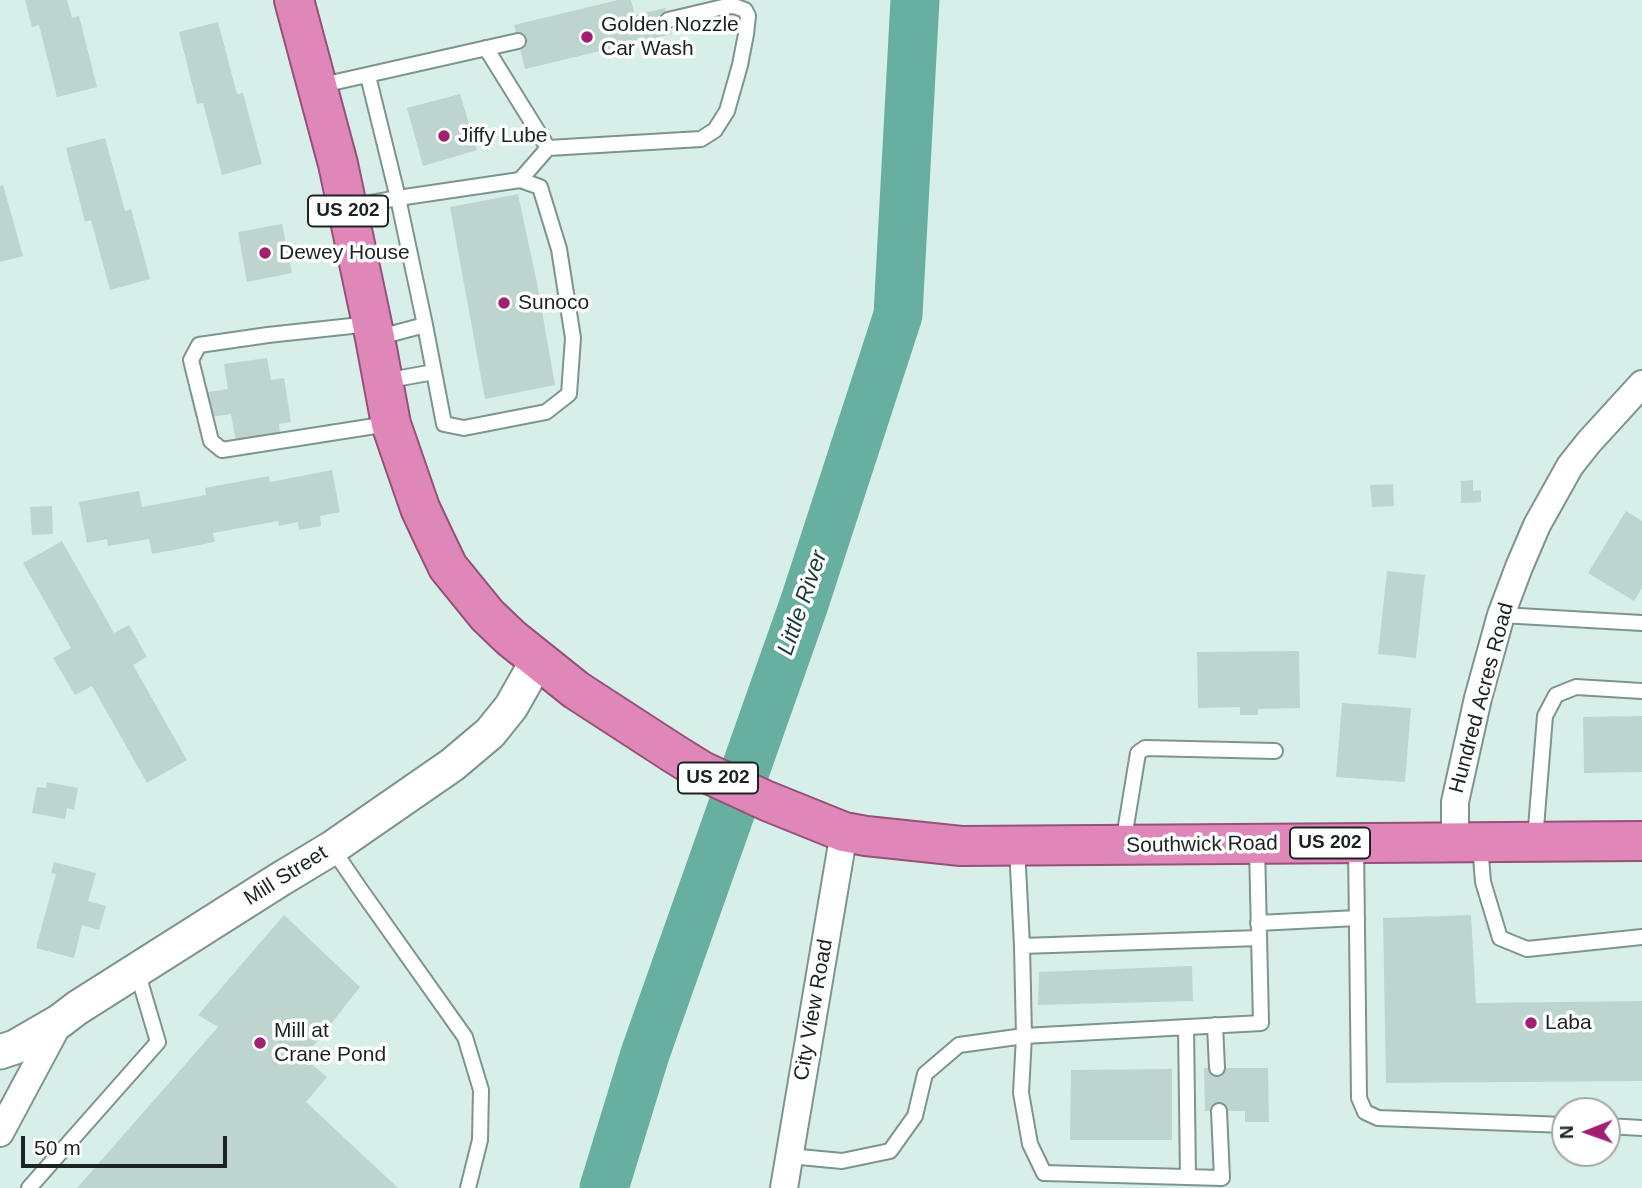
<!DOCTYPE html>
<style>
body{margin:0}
#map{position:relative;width:1642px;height:1188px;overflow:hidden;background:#d8efe9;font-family:Helvetica,sans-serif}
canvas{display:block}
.north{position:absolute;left:1551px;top:1097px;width:70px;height:70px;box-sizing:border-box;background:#fff;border:2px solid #a4a7a7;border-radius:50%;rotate:269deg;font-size:19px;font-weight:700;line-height:28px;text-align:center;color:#1b2422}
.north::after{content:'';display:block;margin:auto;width:24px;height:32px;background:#a12072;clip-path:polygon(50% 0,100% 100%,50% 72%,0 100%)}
.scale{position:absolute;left:21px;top:1136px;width:206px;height:32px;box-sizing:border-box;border:4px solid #1b2422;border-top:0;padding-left:9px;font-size:21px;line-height:24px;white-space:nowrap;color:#1b2422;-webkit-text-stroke:5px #fff;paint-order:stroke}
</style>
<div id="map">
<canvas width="1642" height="1188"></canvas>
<div class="north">N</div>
<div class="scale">50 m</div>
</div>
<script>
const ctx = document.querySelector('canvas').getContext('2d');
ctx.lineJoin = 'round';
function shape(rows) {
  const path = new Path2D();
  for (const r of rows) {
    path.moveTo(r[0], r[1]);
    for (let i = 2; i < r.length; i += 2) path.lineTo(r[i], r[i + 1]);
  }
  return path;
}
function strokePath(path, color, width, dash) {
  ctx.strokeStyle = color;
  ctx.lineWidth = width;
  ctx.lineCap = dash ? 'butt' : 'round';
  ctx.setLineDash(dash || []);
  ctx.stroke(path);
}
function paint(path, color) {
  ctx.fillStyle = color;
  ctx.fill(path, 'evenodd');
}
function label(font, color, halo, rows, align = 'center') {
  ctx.font = font + ' Helvetica,sans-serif';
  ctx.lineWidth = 7;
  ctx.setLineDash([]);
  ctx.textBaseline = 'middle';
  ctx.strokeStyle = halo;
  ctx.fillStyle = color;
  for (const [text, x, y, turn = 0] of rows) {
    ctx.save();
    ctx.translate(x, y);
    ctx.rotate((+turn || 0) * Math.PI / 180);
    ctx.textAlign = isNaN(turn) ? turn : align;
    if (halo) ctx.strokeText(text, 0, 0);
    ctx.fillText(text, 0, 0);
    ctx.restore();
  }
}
const river = shape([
 [604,1188,645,1054,804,604,898,315,915,0]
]);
const building = shape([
 [25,0,67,0,72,18,79,16,97,87,57,97,39,25,32,27],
 [618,0,631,0,635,15,665,8,672,34,525,69,514,25],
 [218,22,237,94,243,93,262,164,222,175,203,103,197,104,179,32],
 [460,94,477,150,423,166,407,108],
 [105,138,125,211,131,209,150,279,110,290,91,220,85,222,66,148],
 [3,185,23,256,0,262,0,186],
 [518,194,537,283,555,385,485,399,450,207],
 [282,224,292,273,247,282,238,232],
 [267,358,271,380,284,378,291,422,279,424,280,435,236,442,231,414,212,417,208,392,228,389,224,364],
 [332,470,340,512,320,516,321,526,299,530,298,522,279,526,278,521,213,533,215,542,152,554,149,539,108,546,107,539,87,543,79,502,139,491,142,507,206,495,205,488,269,476,270,482],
 [1473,480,1473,491,1481,490,1481,502,1461,503,1461,481],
 [1393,484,1394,506,1372,507,1370,485],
 [52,506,53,534,32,535,30,507],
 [1626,511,1642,521,1642,588,1634,601,1588,573],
 [62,541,114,633,129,625,147,657,133,665,187,760,147,783,92,686,75,695,53,658,71,648,23,563],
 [1387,571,1425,575,1416,658,1378,654],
 [1299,651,1300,708,1258,709,1258,715,1240,715,1240,707,1198,708,1197,652],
 [1342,703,1411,708,1405,782,1336,777],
 [1642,716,1642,772,1584,773,1583,717],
 [47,782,78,788,74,810,67,808,65,819,32,813,37,787,46,788],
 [54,862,96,873,88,901,106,906,99,930,82,925,74,958,36,948,56,874,51,873],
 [284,915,360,987,304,1058,327,1077,306,1102,398,1188,77,1188,218,1027,198,1015],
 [1471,915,1476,1003,1642,1001,1642,1081,1386,1083,1383,918],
 [1192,966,1193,1001,1038,1005,1039,972],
 [1204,1068,1268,1068,1269,1122,1245,1122,1245,1111,1205,1111],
 [1172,1069,1172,1140,1070,1140,1071,1070]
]);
const service = shape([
 [486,48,548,148],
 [318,86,518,41],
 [348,207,398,198,368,76],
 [370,324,268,335,199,345,191,360,211,441,222,450,388,424],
 [425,325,434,372],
 [376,338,425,325,398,198,520,180,548,148,701,139,715,130,727,111,740,65,746,34,748,16,745,10,734,6,723,7,668,20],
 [384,381,434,372,444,424,464,428,546,412,569,394,573,338,559,249,540,187,520,180],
 [1501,615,1642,623],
 [1535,840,1545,716,1556,695,1576,687,1642,691],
 [1123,844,1138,753,1145,748,1275,751],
 [1356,844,1359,1098,1365,1112,1378,1118,1565,1125],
 [1480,844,1483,882,1500,938,1527,949,1642,937],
 [1017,847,1022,946,1024,1036,1021,1093,1030,1144,1044,1173,1222,1178,1219,1111],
 [332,848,360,889,465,1037,481,1090,480,1140,468,1188],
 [1258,923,1357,918],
 [1022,946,1259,938],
 [1215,1025,1217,1068],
 [1186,1027,1188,1177],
 [1607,1126,1642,1128],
 [789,1156,842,1161,890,1151,915,1116,925,1074,959,1045,1024,1036,1261,1023,1257,846],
 [29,1188,158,1042,137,971]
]);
const minor = shape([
 [1455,843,1455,802,1478,698,1501,615,1519,567,1537,525,1570,466,1589,442,1642,384],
 [0,1133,60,1021],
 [784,1188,844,832]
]);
const tertiary = shape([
 [0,1052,15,1047,60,1021,77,1008,279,880,332,848,452,765,490,733,511,707,537,661]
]);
const trunk = shape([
 [294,0,338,164,375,338,391,424,420,508,434,538,448,567,487,615,511,638,576,690,673,753,702,771,767,801,844,832,866,836,961,846,1642,841]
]);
const markers = [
 [587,37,7,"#a12072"],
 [444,136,7,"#a12072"],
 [265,253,7,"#a12072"],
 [504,303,7,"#a12072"],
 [1531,1023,7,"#a12072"],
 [260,1043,7,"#a12072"]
];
const shields = [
 [348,211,80],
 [718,778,80],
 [1330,843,80]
];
const shieldNames = [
 ["US 202",348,211],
 ["US 202",718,778],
 ["US 202",1330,843]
];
const poiNames = [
 ["Golden Nozzle",601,25],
 ["Car Wash",601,49],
 ["Jiffy Lube",458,136],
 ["Dewey House",279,253],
 ["Sunoco",518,303],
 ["Laba",1545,1023],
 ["Mill at",274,1031],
 ["Crane Pond",274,1055]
];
const streetNames = [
 ["Hundred Acres Road",1482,698,-75],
 ["Southwick Road",1202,845,-1],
 ["Mill Street",286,876,-32],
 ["City View Road",814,1010,-80]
];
const waterNames = [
 ["Little River",803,603,-71]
];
strokePath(river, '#67b0a0', 49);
paint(building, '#bed5cf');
strokePath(service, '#7e948f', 18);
strokePath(minor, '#7e948f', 30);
strokePath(tertiary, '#7e948f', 37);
strokePath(trunk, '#955178', 42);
strokePath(service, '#fff', 14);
strokePath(minor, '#fff', 26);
strokePath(tertiary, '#fff', 33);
strokePath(trunk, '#de87b8', 38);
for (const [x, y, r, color] of markers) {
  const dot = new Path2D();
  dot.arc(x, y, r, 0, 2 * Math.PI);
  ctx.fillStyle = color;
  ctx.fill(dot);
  strokePath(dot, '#fff', 2.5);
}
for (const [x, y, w] of shields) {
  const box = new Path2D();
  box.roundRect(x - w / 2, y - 15.5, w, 31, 5);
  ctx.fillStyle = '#fff';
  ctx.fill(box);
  strokePath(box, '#1b2422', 2);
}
label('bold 19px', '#1b2422', null, shieldNames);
label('21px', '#1b2422', '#fff', poiNames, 'left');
label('21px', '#1b2422', '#fff', streetNames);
label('italic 23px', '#193c35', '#fff', waterNames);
</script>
